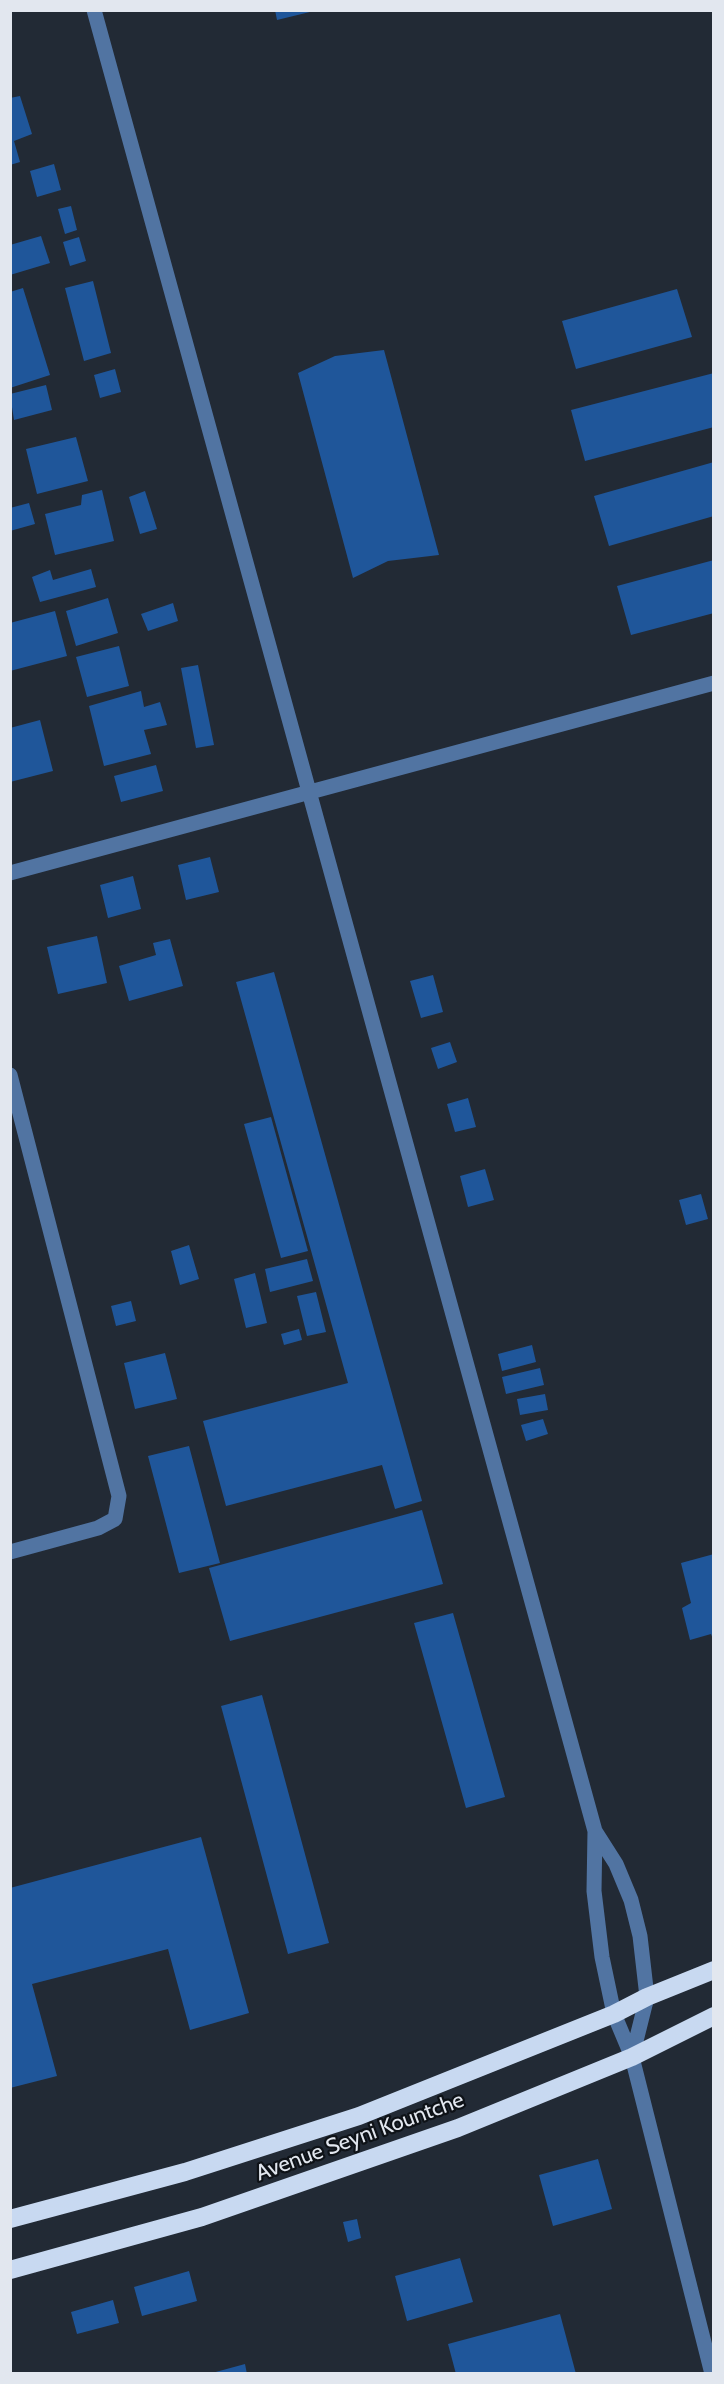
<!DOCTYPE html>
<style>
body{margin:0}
#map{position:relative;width:724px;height:2384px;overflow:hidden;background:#222a35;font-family:Cabin,sans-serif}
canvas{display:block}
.frame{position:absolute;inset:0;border:12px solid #e2e7ef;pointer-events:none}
</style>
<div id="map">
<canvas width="724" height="2384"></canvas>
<div class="frame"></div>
</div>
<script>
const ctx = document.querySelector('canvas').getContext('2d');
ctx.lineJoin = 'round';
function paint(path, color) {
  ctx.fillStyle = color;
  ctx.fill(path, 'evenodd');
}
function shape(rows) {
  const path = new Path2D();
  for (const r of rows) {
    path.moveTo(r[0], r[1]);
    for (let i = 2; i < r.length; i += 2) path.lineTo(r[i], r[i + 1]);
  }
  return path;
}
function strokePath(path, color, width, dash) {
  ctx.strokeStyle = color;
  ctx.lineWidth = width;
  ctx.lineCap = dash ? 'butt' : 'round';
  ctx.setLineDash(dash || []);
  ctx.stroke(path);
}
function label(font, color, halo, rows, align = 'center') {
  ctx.font = font + ' Cabin,sans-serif';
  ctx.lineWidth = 4.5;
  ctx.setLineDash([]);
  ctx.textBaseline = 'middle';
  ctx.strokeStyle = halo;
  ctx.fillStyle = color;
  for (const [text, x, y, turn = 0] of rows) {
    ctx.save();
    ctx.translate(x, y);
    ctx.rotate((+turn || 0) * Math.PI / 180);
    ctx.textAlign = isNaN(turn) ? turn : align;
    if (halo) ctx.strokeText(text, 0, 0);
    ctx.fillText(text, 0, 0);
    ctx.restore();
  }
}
const building = shape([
 [275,10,314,10,314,11,277,20],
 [20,96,32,134,14,141,20,162,10,165,10,98],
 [54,164,61,190,37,197,30,171],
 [71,206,77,230,65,234,58,209],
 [41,236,50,263,10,275,10,245],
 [79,237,86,261,70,266,63,242],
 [93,281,111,353,84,361,65,288],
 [23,288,50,375,10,388,10,292],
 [677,289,692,337,576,369,562,321],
 [384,350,439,555,388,561,353,578,298,373,335,356],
 [115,369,121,392,100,398,94,375],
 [714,373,714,427,585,461,571,410],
 [46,385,52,410,14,420,10,394],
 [76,437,88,481,37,494,26,449],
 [714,462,714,516,609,546,594,496],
 [102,490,114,541,55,555,45,514,81,505,82,495],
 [145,491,157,529,140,534,129,497],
 [29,503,35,524,10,531,10,508],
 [714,560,714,613,631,635,617,586],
 [91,569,96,587,40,602,32,577,50,570,53,580],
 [108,598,118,633,76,646,66,611],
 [173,603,178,621,148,631,141,614],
 [55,611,67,656,10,671,10,623],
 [119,646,129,686,87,697,76,657],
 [198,665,214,745,196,748,181,668],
 [141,691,144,707,160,702,167,725,144,730,151,754,104,766,89,706],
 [40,720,53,771,10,782,10,728],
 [156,765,163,791,121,802,114,776],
 [210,857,219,892,186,900,178,865],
 [133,876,141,909,108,918,100,885],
 [97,936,107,983,58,994,47,947],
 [170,939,183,986,129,1001,119,966,156,955,153,943],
 [274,972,422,1501,395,1509,382,1465,226,1506,203,1421,348,1383,236,982],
 [433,975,443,1012,421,1018,410,981],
 [450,1042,457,1062,438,1069,431,1048],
 [468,1098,476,1127,455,1132,447,1104],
 [271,1117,308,1251,281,1258,244,1124],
 [485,1169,494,1200,468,1207,460,1176],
 [701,1194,708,1219,686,1225,679,1200],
 [189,1245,199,1279,180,1285,171,1251],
 [307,1259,313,1281,270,1292,265,1269],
 [255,1273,267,1323,246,1328,234,1279],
 [316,1292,326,1332,307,1336,297,1296],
 [131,1301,136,1321,116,1326,111,1306],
 [299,1329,302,1340,284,1345,281,1334],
 [532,1345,536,1362,502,1371,498,1354],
 [165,1353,177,1399,135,1409,124,1363],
 [540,1368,544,1385,506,1394,502,1377],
 [545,1394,548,1410,520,1415,517,1399],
 [543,1419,548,1434,526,1441,521,1425],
 [189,1446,220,1563,179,1573,148,1456],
 [422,1510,443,1584,230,1641,209,1568],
 [714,1554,714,1642,711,1634,690,1640,682,1608,691,1603,681,1563],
 [453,1613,505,1797,466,1808,414,1623],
 [262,1695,329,1943,288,1954,221,1706],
 [201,1837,249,2013,190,2030,168,1949,32,1984,57,2076,10,2088,10,1888],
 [598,2159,612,2209,553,2226,539,2175],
 [357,2219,361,2238,348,2242,343,2222],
 [460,2258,473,2302,407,2321,395,2276],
 [189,2271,197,2301,142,2316,134,2287],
 [113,2300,119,2323,77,2334,71,2312],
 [560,2314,576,2374,456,2374,448,2344],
 [245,2364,247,2374,212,2374,212,2373]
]);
const minor = shape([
 [94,10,595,1831,594,1891,602,1957,614,2014,632,2057,712,2374],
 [10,873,714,683],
 [10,1075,119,1496,115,1519,98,1528,10,1552],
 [595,1831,616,1864,631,1900,640,1936,647,1997,632,2057]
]);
const highway = shape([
 [10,2219,185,2172,359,2116,614,2014,647,1997,714,1970],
 [10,2270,202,2217,458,2128,632,2057,714,2016]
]);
const streetNames = [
 ["Avenue Seyni Kountche",360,2137,-20]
];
paint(building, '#1f569a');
strokePath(minor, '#5174a2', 15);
strokePath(highway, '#c8d9f1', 18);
label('22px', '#e2e7ef', '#0e1217', streetNames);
</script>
